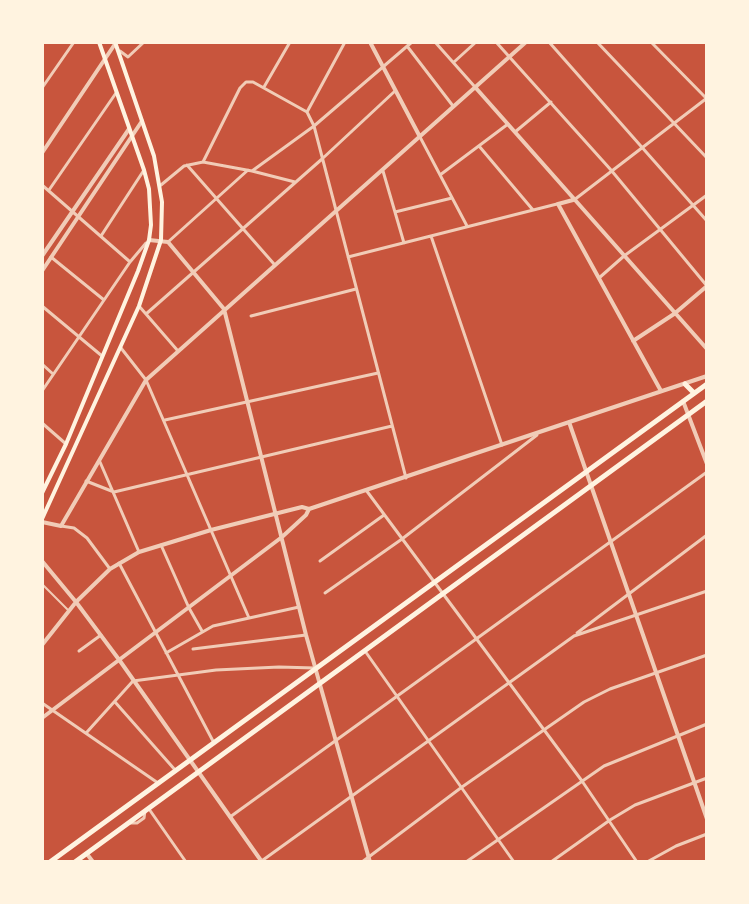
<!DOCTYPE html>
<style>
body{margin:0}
#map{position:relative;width:749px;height:904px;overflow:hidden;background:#c8553d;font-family:"Work Sans",sans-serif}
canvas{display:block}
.frame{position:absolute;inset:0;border:44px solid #fff3e0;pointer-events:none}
</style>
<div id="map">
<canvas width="749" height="904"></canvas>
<div class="frame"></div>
</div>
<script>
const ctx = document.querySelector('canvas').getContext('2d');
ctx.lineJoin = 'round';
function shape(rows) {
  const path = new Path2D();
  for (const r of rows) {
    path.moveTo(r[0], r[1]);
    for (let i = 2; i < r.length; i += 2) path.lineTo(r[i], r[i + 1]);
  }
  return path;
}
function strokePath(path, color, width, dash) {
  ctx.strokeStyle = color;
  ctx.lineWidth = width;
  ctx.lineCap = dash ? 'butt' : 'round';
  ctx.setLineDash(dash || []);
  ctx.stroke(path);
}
const pedestrian = shape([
 [42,584,69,611]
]);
const minor = shape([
 [435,42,475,87],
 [496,42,611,170,707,286],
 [549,42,707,221],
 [597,42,707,158],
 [651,42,707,99],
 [706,42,707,43],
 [407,46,453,106],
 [120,51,128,57,144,42],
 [454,62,476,42],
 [264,87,290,42],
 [42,88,74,42],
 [307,112,345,42],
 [515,132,551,102],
 [420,137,467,226],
 [479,146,533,210],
 [203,162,240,88,246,82,253,82,307,112,314,126,406,478],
 [187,165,274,264],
 [252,171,314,126,412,42],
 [383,171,404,243],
 [440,175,508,124],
 [42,185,129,261],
 [161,185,184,166,203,162,252,171,295,182],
 [49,190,116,93],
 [574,200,707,98],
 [395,212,452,198],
 [101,236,144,170],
 [431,236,502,445],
 [168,242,248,170],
 [51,257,104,300],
 [348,257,557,204],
 [599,278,624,256,707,195],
 [42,306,102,356],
 [139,306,178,351],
 [146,314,322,159,395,91],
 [251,316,356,289],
 [121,348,146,380,249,618],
 [42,364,53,374],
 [42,391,130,262,146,243],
 [165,420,378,373],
 [42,423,66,444],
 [100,462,139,552],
 [86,481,114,492,392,426],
 [366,490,582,781,637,862],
 [61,526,74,528,87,538,110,569],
 [161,545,189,608,202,631],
 [320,561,384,515],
 [119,563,214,743],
 [325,593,402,539,537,435],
 [577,633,707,535],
 [193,649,306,635],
 [79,651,101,635],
 [365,651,514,862],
 [166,653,213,626,299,607],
 [115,702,176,771],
 [42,703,158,783],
 [87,732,133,681,216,670,279,667,315,668],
 [149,809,186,862],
 [230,817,707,472],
 [129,823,137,823,144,818,145,811],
 [263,860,574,636,707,591],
 [362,862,462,787,584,702,610,689,707,655],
 [466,862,604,766,707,724],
 [551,862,610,820,635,805,707,778],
 [647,862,676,846,707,834]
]);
const tertiary = shape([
 [370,42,420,137],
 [475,87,707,349],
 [42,153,115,44],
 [573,200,558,204,661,391],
 [149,240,168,242,224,309,306,635,370,862],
 [42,256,129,129],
 [42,271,142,121],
 [633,341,674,314,707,286],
 [683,401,707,464],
 [569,422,707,819],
 [42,522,61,526,146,380,526,42],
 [42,561,76,602,120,661,262,862],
 [42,645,76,602,110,569,139,552,211,530,302,507,309,509,707,376],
 [42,718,282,537,306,515,309,509],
 [87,854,93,862]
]);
const secondary = shape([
 [42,493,66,444,138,271,149,240,151,225,149,189,144,170,99,42],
 [42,519,139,306,161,240,162,202,154,156,115,42]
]);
const primary = shape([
 [685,384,694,393],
 [50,862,707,384],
 [75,862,707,401]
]);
strokePath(pedestrian, '#f1ccb7', 2);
strokePath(minor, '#f1ccb7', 3);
strokePath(tertiary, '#f1ccb7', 4);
strokePath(secondary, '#fff3e0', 4);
strokePath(primary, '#fff3e0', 5);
</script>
